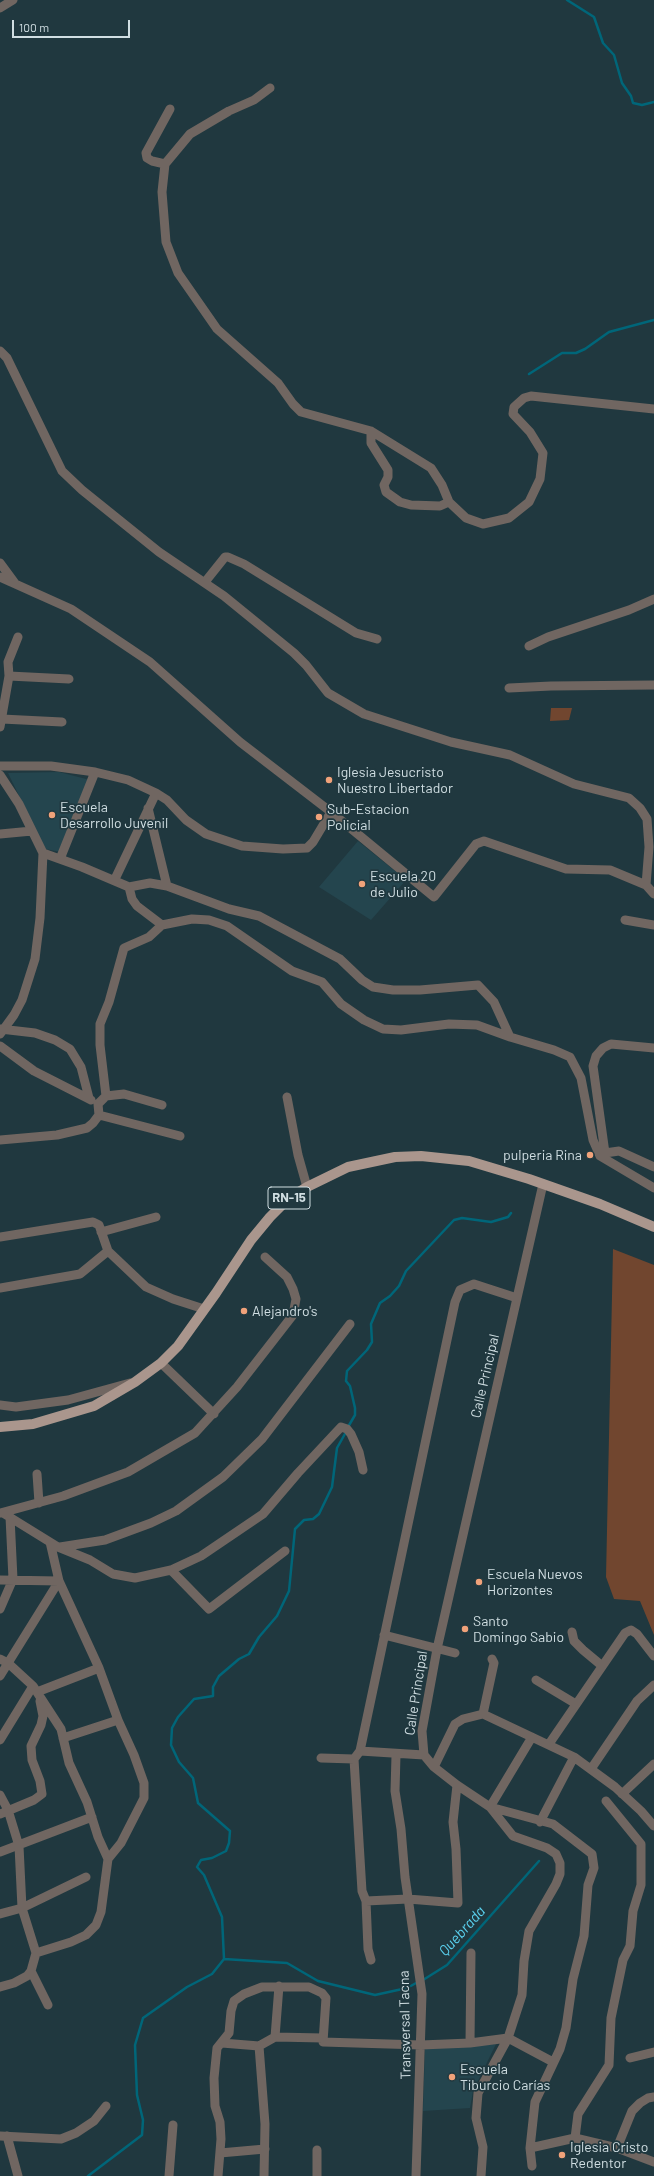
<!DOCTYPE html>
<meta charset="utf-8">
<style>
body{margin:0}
#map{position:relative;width:654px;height:2176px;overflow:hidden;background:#20383f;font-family:Barlow,sans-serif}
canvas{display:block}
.scale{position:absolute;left:12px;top:20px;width:118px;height:18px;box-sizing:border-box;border:2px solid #d0dee2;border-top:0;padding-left:5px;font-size:12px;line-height:14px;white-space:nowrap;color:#d0dee2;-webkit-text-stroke:3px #20383f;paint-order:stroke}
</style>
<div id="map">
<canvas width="654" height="2176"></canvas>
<div class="scale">100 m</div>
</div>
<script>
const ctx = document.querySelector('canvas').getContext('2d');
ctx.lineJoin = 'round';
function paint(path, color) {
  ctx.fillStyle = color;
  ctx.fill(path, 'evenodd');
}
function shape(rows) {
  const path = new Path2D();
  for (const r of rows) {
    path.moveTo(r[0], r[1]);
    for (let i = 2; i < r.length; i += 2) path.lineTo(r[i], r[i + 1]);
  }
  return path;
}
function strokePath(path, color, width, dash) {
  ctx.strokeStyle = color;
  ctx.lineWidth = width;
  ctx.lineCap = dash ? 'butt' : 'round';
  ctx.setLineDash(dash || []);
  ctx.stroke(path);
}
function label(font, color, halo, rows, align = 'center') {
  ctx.font = font + ' Barlow,sans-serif';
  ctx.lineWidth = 3.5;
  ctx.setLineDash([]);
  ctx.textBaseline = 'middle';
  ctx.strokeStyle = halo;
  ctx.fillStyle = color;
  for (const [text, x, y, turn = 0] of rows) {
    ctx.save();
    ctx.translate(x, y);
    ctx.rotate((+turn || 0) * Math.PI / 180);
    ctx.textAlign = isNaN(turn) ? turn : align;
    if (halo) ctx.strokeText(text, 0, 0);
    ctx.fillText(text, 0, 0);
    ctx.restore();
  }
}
const built = shape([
 [59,772,90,780,61,852,45,849,8,773],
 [358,841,406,880,371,920,319,887],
 [496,2044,473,2091,470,2108,423,2111,425,2049]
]);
const green = shape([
 [551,708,572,708,569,720,550,721],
 [613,1249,654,1265,654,1635,640,1601,614,1599,606,1577]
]);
const stream = shape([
 [567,0,594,17,603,43,614,55,622,83,631,96,633,103,642,105,654,102],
 [529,374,562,353,576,353,585,349,609,332,654,320],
 [348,1427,355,1415,355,1408,350,1386,346,1381,347,1371,367,1350,372,1342,371,1324,380,1303,390,1296,399,1286,406,1271,454,1220,462,1218,491,1222,508,1217,511,1213],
 [224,1959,287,1963,318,1981,375,1995,407,1988,418,1982],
 [423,1980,447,1965,539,1861],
 [88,2176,142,2135,143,2120,137,2095,135,2045,143,2018,187,1987,212,1974,224,1959,222,1917,204,1875,197,1867,201,1860,212,1858,226,1851,229,1843,230,1831,198,1803,193,1778,179,1762,171,1745,172,1728,178,1717,194,1699,213,1696,213,1687,219,1676,239,1659,249,1654,259,1637,277,1616,289,1591,295,1529,304,1520,313,1519,319,1514,332,1487,337,1448,346,1432]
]);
const minor = shape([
 [0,8,13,0],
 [270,88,254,100,229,111,190,134,165,164,162,192,166,242,178,273,217,329,278,383,293,404,301,412,371,431,431,468,442,485,449,502,466,518,483,524,509,518,529,502,540,479,543,453,530,432,513,414,514,407,524,398,531,396,654,409],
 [165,164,152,161,147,158,146,153,170,109],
 [0,351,7,358,62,471,82,490,159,552,224,596,294,653,306,665,328,693,364,714,451,742,510,755,574,784,629,798,640,808,647,819,649,847,646,885],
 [371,431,371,443,388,470,388,477,384,485,386,492,400,502,411,505,440,506,449,502],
 [0,563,14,582],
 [0,577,71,609,150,662,240,742,331,812,434,897,476,844,484,841,566,869,610,870,646,885,654,894],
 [205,582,225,557,228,557,244,564,356,633,377,639],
 [529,646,548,637,629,610,654,599],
 [9,676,69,679],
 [509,688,551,686,654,685],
 [2,719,62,722],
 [0,727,9,676,8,662,18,637],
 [0,766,51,766,95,772,128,780,156,793,167,800,186,820,206,834,242,846,283,849,307,848,313,842,331,812],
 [0,775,19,804,43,853,40,918,35,959,22,1000,14,1015,0,1034],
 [148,808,167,886],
 [0,834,32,831],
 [43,853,82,867,129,887,132,899,137,906,162,925],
 [60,859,95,772],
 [115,879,156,793],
 [129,887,150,883,167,886,229,909,259,916,340,959,362,980,373,987,393,990,420,990,478,985,494,1002,510,1037],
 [625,920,654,925],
 [0,1029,35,1033,55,1040,70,1049,81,1067,89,1098],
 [0,1046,34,1071,91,1100],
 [106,1096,124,1094,162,1105],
 [287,1097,298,1155,307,1187],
 [99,1115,180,1136],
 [0,1140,57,1135,87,1128,93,1123,99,1115,98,1104,106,1096,100,1045,100,1024,109,1002,124,948,149,937,162,925,192,919,209,920,227,926,292,971,322,982,341,1004,364,1020,383,1029,401,1030,449,1024,477,1025,510,1037,554,1050,570,1057,581,1078,593,1140,600,1156,654,1188],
 [605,1153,593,1066,596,1056,603,1048,611,1044,654,1048],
 [601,1156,605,1153,619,1151,654,1167],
 [101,1232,156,1217],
 [0,1237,93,1222,99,1225,108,1251,146,1287,173,1299,204,1309],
 [0,1288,80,1274,108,1251],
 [161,1363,214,1414],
 [0,1405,16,1407,68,1400,130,1383],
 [37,1474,39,1503],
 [1,1513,63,1496,128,1472,195,1433,237,1387,293,1315,296,1299,293,1289,287,1277,265,1257],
 [3,1513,58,1547,90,1560,113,1574,135,1578,171,1570,201,1556,263,1514,298,1473,341,1427,347,1429,351,1434,359,1452,363,1470],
 [60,1547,105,1540,151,1523,176,1511,223,1477,262,1439,350,1324],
 [171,1570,209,1609,285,1551],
 [0,1580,59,1581,0,1676],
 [0,1609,13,1579,10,1517],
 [572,1632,574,1641,583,1650,601,1665],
 [384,1635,455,1653],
 [0,1659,8,1663,33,1686,61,1729,69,1763,87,1802,98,1837,108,1859],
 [536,1680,576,1704],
 [37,1692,99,1668],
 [483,1714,494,1663,492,1659],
 [532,1737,490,1807,553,1824,592,1854,594,1868,588,1885,584,1936,573,1979,566,2028,560,2049,535,2102,530,2148,532,2166],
 [63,1738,118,1720],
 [0,1740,33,1686],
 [549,1744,625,1633,631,1630,637,1634,654,1656],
 [360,1751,455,1302,460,1290,474,1284,517,1298],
 [396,1755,395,1791,401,1829,405,1877,422,1994,416,2176],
 [321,1758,354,1759,360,1751,424,1755],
 [354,1759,362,1891,366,1901,368,1949,371,1960],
 [434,1767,455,1724,463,1719,483,1714,574,1757,615,1787,641,1811,654,1826],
 [591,1769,637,1701,654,1685],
 [622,1794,654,1764],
 [0,1795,8,1810,19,1846,22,1908,36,1953,31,1971,27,1976,14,1983,0,1987],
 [0,1814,34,1800,42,1794,40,1781,32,1760,31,1746,41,1725,43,1716,40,1701],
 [540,1822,574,1757],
 [0,1852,92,1817],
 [366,1901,408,1899,458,1903,456,1849,453,1822,457,1785],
 [0,1914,22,1908,86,1877],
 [36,1953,71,1942,86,1935,96,1925,101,1912,108,1859,121,1843,144,1798,144,1783,134,1755,118,1720,99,1668,59,1581,50,1542],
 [31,1971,48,2005],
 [275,2037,279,1986],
 [222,2043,259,2046,275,2037,323,2038],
 [470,2043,471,1953],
 [259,2046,265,2124,264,2176],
 [630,2058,654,2052],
 [0,2136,61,2139,76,2133,94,2121,106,2106],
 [7,2136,18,2176],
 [575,2138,578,2114,609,2065,611,2018,623,1960,630,1946,633,1911,641,1885,641,1844,606,1801],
 [530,2148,575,2138,617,2148,654,2162],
 [617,2148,632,2111,640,2103,648,2098,654,2097],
 [220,2153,265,2149],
 [169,2176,173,2125],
 [218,2176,221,2139,220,2122,215,2106,214,2078,217,2048,229,2033,231,2011,234,2001,244,1994,262,1987,309,1987,322,1993,326,1998,323,2042,421,2045,470,2043,508,2038,553,2062],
 [317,2176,317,2150],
 [481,2176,483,2147,476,2118,478,2093,508,2038,522,1995,524,1961,529,1931,556,1884,560,1874,560,1863,556,1854,547,1848,513,1836,490,1807,457,1785,434,1767,424,1755,422,1731,437,1649,543,1184]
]);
const major = shape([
 [0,1427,33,1424,94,1406,135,1382,161,1363,178,1346,216,1293,251,1240,270,1217,289,1198,307,1187,348,1167,395,1157,421,1156,469,1161,529,1179,600,1204,654,1227]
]);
const markers = [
 [329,780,4,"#f0a27a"],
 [52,815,4,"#f0a27a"],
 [319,817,4,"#f0a27a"],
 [362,884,4,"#f0a27a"],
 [590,1155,4,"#f0a27a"],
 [244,1311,4,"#f0a27a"],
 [479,1582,4,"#f0a27a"],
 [465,1629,4,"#f0a27a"],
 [452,2077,4,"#f0a27a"],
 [562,2155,4,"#f0a27a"]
];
const shields = [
 [289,1198,42]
];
const shieldNames = [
 ["RN-15",289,1198]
];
const poiNames = [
 ["Iglesia Jesucristo",337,772],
 ["Nuestro Libertador",337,788],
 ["Escuela",60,807],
 ["Desarrollo Juvenil",60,823],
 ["Sub-Estacion",327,809],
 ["Policial",327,825],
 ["Escuela 20",370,876],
 ["de Julio",370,892],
 ["pulperia Rina",582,1155,"right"],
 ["Alejandro's",252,1311],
 ["Escuela Nuevos",487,1574],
 ["Horizontes",487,1590],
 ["Santo",473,1621],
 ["Domingo Sabio",473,1637],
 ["Escuela",460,2069],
 ["Tiburcio Carías",460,2085],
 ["Iglesia Cristo",570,2147],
 ["Redentor",570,2163]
];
const streetNames = [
 ["Calle Principal",485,1376,-77],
 ["Calle Principal",416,1693,-81],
 ["Transversal Tacna",405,2025,-91]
];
const waterNames = [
 ["Quebrada",462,1931,-48]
];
paint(built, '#24454e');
paint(green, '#71462f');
strokePath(stream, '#006679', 2.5);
strokePath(minor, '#706661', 9);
strokePath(major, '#aa968d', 10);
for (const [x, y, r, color] of markers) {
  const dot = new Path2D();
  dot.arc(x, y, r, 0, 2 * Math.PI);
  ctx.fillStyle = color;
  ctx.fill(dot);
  strokePath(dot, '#20383f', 1.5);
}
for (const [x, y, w] of shields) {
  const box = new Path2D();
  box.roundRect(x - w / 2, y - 11, w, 22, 3);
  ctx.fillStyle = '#20383f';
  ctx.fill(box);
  strokePath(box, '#d0dee2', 1);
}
label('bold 13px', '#d0dee2', null, shieldNames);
label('14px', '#d0dee2', '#20383f', poiNames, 'left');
label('14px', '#d0dee2', '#20383f', streetNames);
label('italic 15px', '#5ad1ef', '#20383f', waterNames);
</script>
